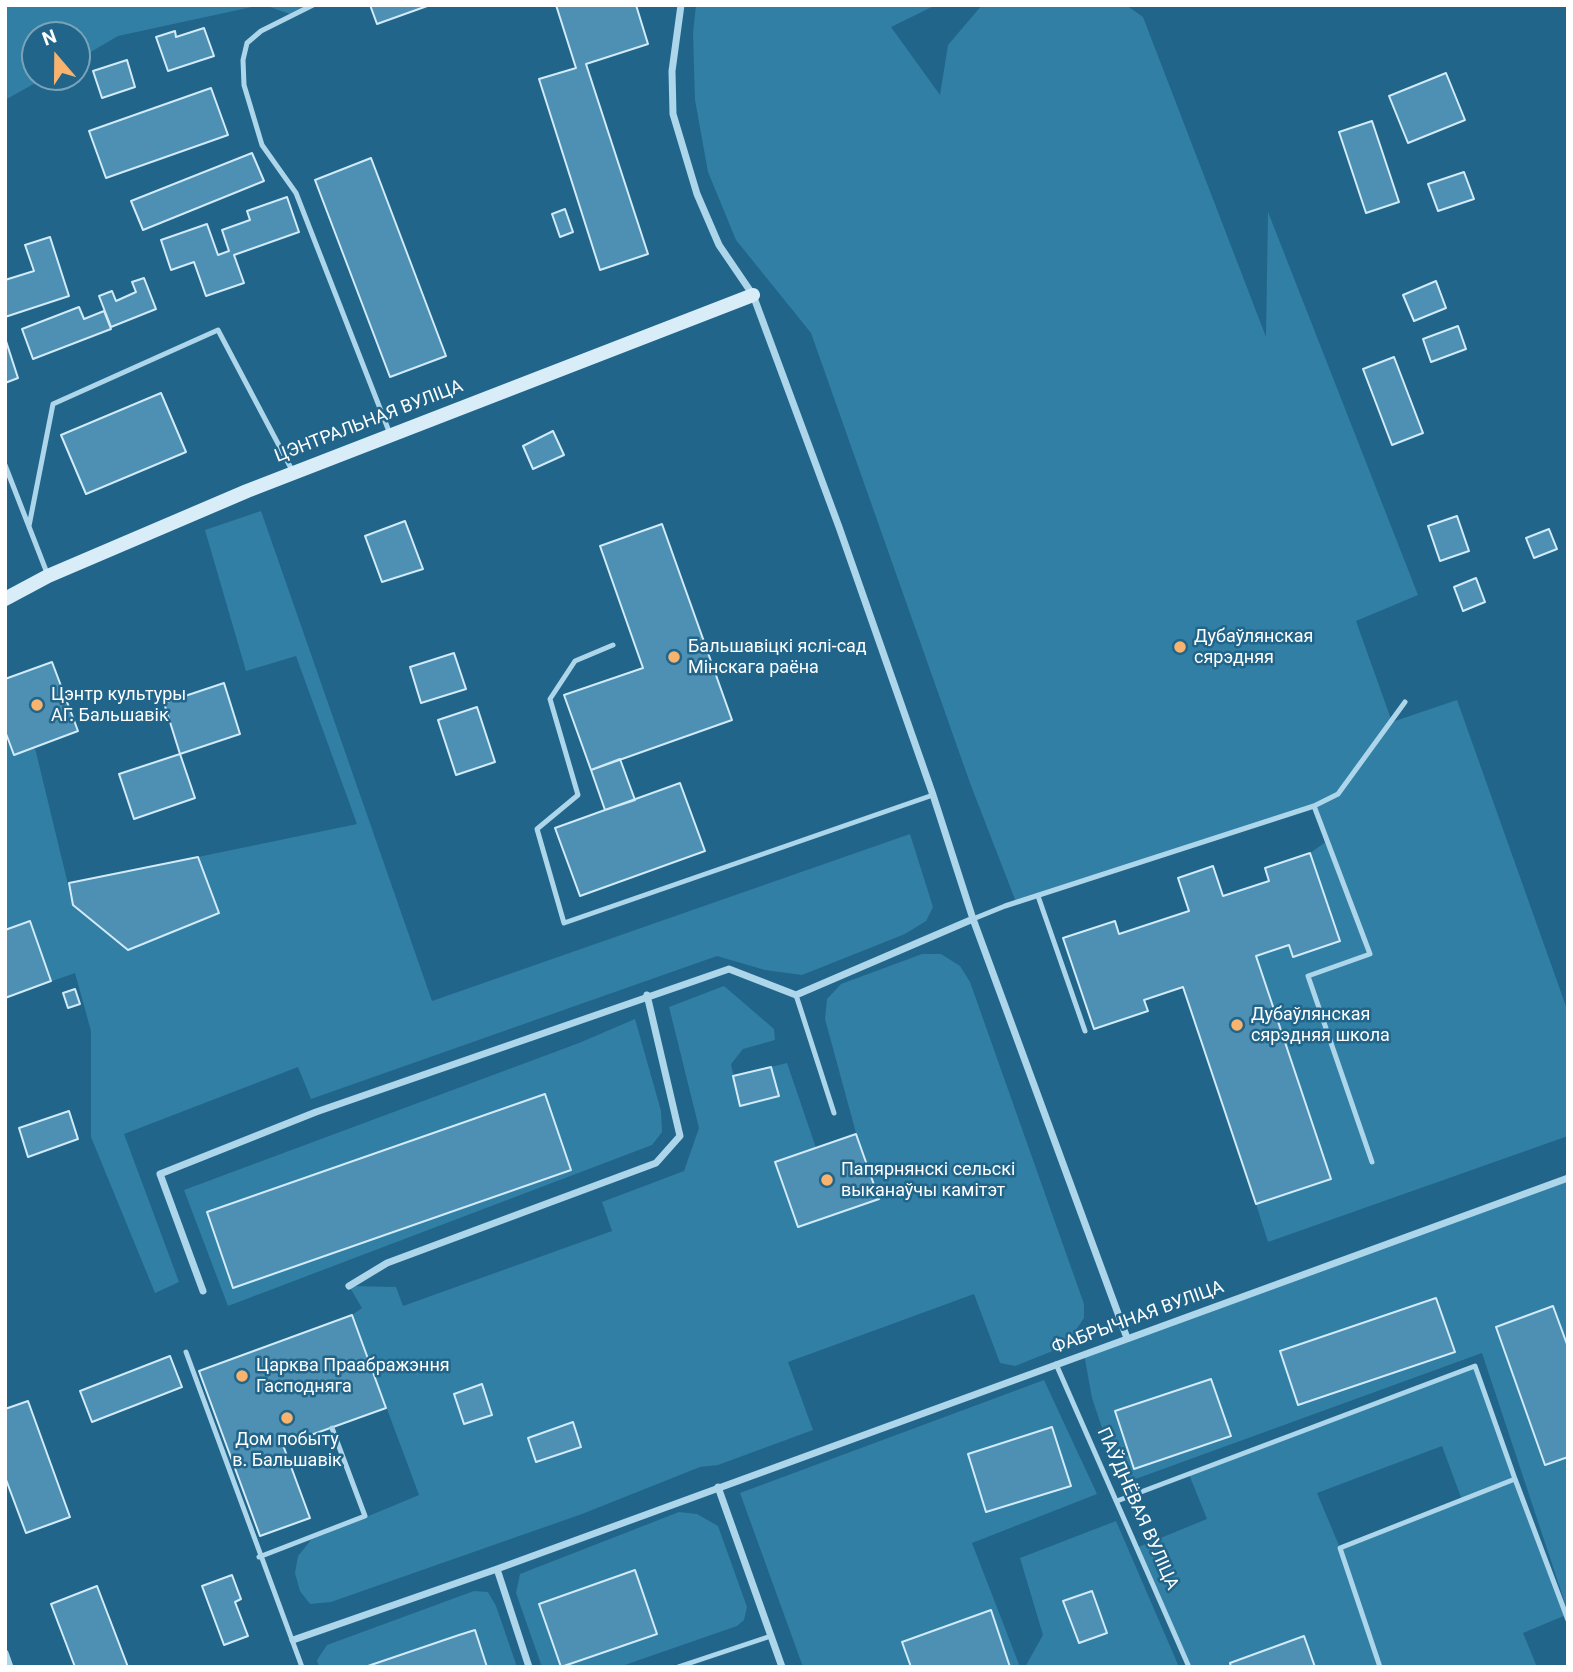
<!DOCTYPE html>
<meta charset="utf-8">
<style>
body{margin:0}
#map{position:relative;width:1573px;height:1672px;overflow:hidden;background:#21658a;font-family:Roboto,sans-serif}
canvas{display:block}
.frame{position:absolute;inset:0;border:7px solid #fff;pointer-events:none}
.north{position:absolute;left:21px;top:21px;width:70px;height:70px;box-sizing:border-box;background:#21658a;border:2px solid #7aa3b9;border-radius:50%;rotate:340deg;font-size:19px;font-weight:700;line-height:28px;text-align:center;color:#fff}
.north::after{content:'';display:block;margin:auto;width:24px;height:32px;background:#f8b36e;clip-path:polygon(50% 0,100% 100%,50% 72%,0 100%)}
</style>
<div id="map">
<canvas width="1573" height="1672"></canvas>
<div class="frame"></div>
<div class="north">N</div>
</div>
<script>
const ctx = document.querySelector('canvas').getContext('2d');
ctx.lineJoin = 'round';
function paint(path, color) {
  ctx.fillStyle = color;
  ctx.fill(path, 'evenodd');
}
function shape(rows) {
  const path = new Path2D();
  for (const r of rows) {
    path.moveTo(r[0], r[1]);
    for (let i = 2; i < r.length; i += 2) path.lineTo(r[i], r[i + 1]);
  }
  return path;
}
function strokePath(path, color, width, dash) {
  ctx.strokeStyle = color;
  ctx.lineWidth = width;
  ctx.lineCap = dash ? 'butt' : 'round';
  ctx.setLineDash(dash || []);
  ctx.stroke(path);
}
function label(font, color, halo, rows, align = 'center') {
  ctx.font = font + ' Roboto,sans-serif';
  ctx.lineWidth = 5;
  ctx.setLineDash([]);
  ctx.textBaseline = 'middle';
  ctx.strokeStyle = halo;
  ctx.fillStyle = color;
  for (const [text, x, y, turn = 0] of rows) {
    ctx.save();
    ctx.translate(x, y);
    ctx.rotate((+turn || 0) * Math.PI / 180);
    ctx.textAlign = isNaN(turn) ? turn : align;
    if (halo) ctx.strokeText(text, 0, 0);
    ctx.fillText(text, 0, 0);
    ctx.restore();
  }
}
const green = shape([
 [5,5,261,5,118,36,77,60,77,35,35,35,35,77,46,77,5,100],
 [264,5,313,5,290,14],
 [696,5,936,5,891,27,940,95,948,45,982,5,1126,5,1143,17,1266,337,1268,212,1418,595,1356,621,1392,722,1457,700,1568,1012,1568,1136,1268,1242,1256,1204,1331,1179,1256,956,1289,945,1294,956,1340,941,1310,853,1327,841,1314,806,1016,902,970,783,811,333,736,240,708,172,695,100,693,33],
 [261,511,432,1001,910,834,933,907,926,921,905,934,802,975,765,970,717,956,311,1099,298,1067,124,1134,179,1282,155,1293,91,1137,91,1031,75,973,5,998,5,737,14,755,35,748,73,905,128,950,218,913,198,857,357,824,296,656,246,671,205,530],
 [922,954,941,954,960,966,970,982,1084,1304,1084,1318,1065,1346,1015,1366,1000,1363,974,1294,788,1362,813,1430,718,1465,700,1467,582,1514,331,1602,310,1604,300,1591,295,1573,298,1556,311,1540,419,1495,352,1315,362,1308,349,1286,396,1287,403,1306,612,1231,602,1202,684,1171,699,1128,669,1007,724,986,774,1029,775,1040,743,1049,731,1064,740,1106,779,1096,771,1067,787,1063,816,1148,775,1162,798,1227,878,1199,856,1133,825,1019,827,999,841,984],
 [635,1019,661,1111,662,1132,652,1145,228,1306,184,1190,579,1043],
 [1568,1178,1568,1612,1482,1353,1130,1481,1102,1428,1092,1398,1084,1354],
 [1475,1366,1566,1615,1523,1633,1537,1667,1192,1667,1136,1548,1207,1519,1188,1472],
 [1442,1446,1462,1500,1340,1548,1317,1493],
 [1044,1380,1097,1494,972,1543,1020,1667,803,1667,740,1493],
 [679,1512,697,1514,718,1526,747,1607,744,1620,737,1626,619,1667,542,1667,516,1593,520,1574],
 [1116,1521,1179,1667,1025,1667,1043,1635,1020,1558],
 [474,1591,488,1592,496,1606,517,1667,319,1667,317,1660,327,1645]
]);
const building = shape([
 [370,5,430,5,377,24,370,5],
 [556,5,636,5,648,44,586,64,648,254,600,270,539,79,576,68,556,5],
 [204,28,214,56,168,71,156,37,175,31,176,37,204,28],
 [127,60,135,87,102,98,93,71,127,60],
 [1446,73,1465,120,1408,143,1389,96,1446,73],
 [211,88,228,135,106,178,89,131,211,88],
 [1372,121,1399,202,1366,213,1339,132,1372,121],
 [252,153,264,181,143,230,131,201,252,153],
 [371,158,446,356,390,377,315,180,371,158],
 [1464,172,1474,199,1438,211,1428,184,1464,172],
 [287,197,299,232,234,255,244,283,206,296,194,262,171,270,161,240,207,224,218,255,229,251,222,230,250,220,247,211,287,197],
 [565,209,573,232,560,237,552,214,565,209],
 [50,237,69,296,5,317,5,280,34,271,25,245,50,237],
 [144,278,156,309,111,327,99,296,112,291,116,301,136,292,132,282,144,278],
 [1436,281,1446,308,1414,321,1403,295,1436,281],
 [79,307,84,319,104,311,111,329,33,359,22,329,79,307],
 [1458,326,1466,349,1431,362,1423,339,1458,326],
 [6,341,18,378,5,383,5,342,6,341],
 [1394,357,1423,433,1392,445,1363,369,1394,357],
 [161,393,186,452,86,494,61,435,161,393],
 [553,431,564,455,533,469,523,446,553,431],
 [1457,516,1469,551,1440,561,1428,526,1457,516],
 [405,521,423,569,382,582,365,536,405,521],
 [662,524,732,720,591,770,564,695,643,668,600,546,662,524],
 [1549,529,1557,549,1534,558,1526,538,1549,529],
 [1476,578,1485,602,1463,611,1454,587,1476,578],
 [454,653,466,689,421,703,410,667,454,653],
 [52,662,78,731,14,755,5,731,5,679,52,662],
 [224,683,240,734,180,754,164,703,224,683],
 [477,707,495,762,456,775,438,720,477,707],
 [180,754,195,798,134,819,119,774,180,754],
 [620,759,635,800,605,810,591,770,620,759],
 [680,783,705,851,580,896,555,828,680,783],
 [1310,853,1340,941,1293,957,1289,945,1256,956,1331,1179,1256,1204,1183,987,1144,1000,1148,1011,1094,1029,1063,938,1115,921,1119,934,1189,911,1178,878,1213,866,1223,896,1269,881,1265,868,1310,853],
 [198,857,219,913,128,950,73,905,69,883,198,857],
 [30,921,51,981,5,998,5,930,30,921],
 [75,989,80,1004,68,1008,63,993,75,989],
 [771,1067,779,1096,740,1106,733,1076,771,1067],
 [545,1094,571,1170,233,1288,207,1212,545,1094],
 [69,1111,78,1139,28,1157,19,1128,69,1111],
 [856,1134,879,1199,798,1227,775,1162,856,1134],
 [1436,1298,1455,1352,1298,1405,1280,1351,1436,1298],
 [1553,1306,1568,1347,1568,1457,1545,1465,1496,1327,1553,1306],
 [352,1315,386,1408,283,1445,310,1518,260,1536,199,1371,352,1315],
 [170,1356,182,1387,92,1422,80,1391,170,1356],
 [1211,1379,1231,1436,1134,1469,1115,1411,1211,1379],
 [482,1384,492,1415,464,1424,454,1394,482,1384],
 [28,1401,70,1517,26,1533,5,1477,5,1409,28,1401],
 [573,1422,581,1447,536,1462,528,1438,573,1422],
 [1052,1427,1071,1486,986,1512,968,1454,1052,1427],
 [635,1570,657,1634,561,1667,539,1604,635,1570],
 [232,1575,241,1599,235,1602,248,1636,224,1645,202,1586,232,1575],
 [97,1586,128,1667,75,1667,51,1604,97,1586],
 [1092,1591,1107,1633,1079,1643,1063,1601,1092,1591],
 [991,1610,1010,1667,911,1667,902,1642,991,1610],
 [475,1630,487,1667,365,1667,459,1635,475,1630],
 [1304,1636,1315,1667,1231,1667,1230,1663,1304,1636]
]);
const lane = shape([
 [313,5,261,31,247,43,243,60,244,85,262,145,296,193,390,434],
 [5,465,47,573],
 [29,526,53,404,218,330,293,472],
 [613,645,575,661,550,699,578,795,537,829,564,923,933,795],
 [1314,806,1370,954,1308,976,1372,1162],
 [1038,896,1085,1031],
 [973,919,1005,906,1314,806,1338,794,1405,702],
 [796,995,834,1113],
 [186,1352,302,1667],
 [1056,1364,1189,1667],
 [1515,1479,1568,1620],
 [1117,1501,1475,1366,1515,1479,1340,1548,1380,1667],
 [259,1557,365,1516,332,1428],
 [678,1667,771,1636]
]);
const street = shape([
 [681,5,672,71,673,114,697,194,719,245,753,295,839,527,933,795,973,919,1127,1338],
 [349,1286,387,1263,656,1163,680,1136,647,995],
 [203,1291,160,1174,316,1112,729,969,796,995,973,919],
 [718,1487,782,1667],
 [497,1569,529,1667],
 [293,1640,497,1569,1568,1178],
 [5,1653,10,1667]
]);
const secondary = shape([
 [5,599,48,576,247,491,753,295]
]);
const markers = [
 [1180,647,7,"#f8b36e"],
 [674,657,7,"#f8b36e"],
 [37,705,7,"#f8b36e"],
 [1237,1025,7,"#f8b36e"],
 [827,1180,7,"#f8b36e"],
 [242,1376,7,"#f8b36e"],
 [287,1418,7,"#f8b36e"]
];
const streetNames = [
 ["ЦЭНТРАЛЬНАЯ ВУЛІЦА",369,422,-21],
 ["ФАБРЫЧНАЯ ВУЛІЦА",1138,1318,-20],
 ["ПАЎДНЁВАЯ ВУЛІЦА",1137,1509,66]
];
const poiNames = [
 ["Дубаўлянская",1194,637],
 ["сярэдняя",1194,658],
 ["Бальшавіцкі яслі-сад",688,647],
 ["Мінскага раёна",688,668],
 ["Цэнтр культуры",51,695],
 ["АГ. Бальшавік",51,716],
 ["Дубаўлянская",1251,1015],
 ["сярэдняя школа",1251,1036],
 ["Папярнянскі сельскі",841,1170],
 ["выканаўчы камітэт",841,1191],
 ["Царква Праабражэння",256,1366],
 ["Гасподняга",256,1387],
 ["Дом побыту",287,1440,"center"],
 ["в. Бальшавік",287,1461,"center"]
];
paint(green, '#317fa5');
paint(building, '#4d90b3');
strokePath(building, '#d2ebf8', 2);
strokePath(lane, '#add6eb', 5);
strokePath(street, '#add6eb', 7);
strokePath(secondary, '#d8edf8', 14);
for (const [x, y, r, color] of markers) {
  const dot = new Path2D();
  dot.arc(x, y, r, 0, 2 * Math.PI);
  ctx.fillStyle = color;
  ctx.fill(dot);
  strokePath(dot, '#21658a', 2.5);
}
label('18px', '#fff', '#21658a', streetNames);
label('18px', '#fff', '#21658a', poiNames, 'left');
</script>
